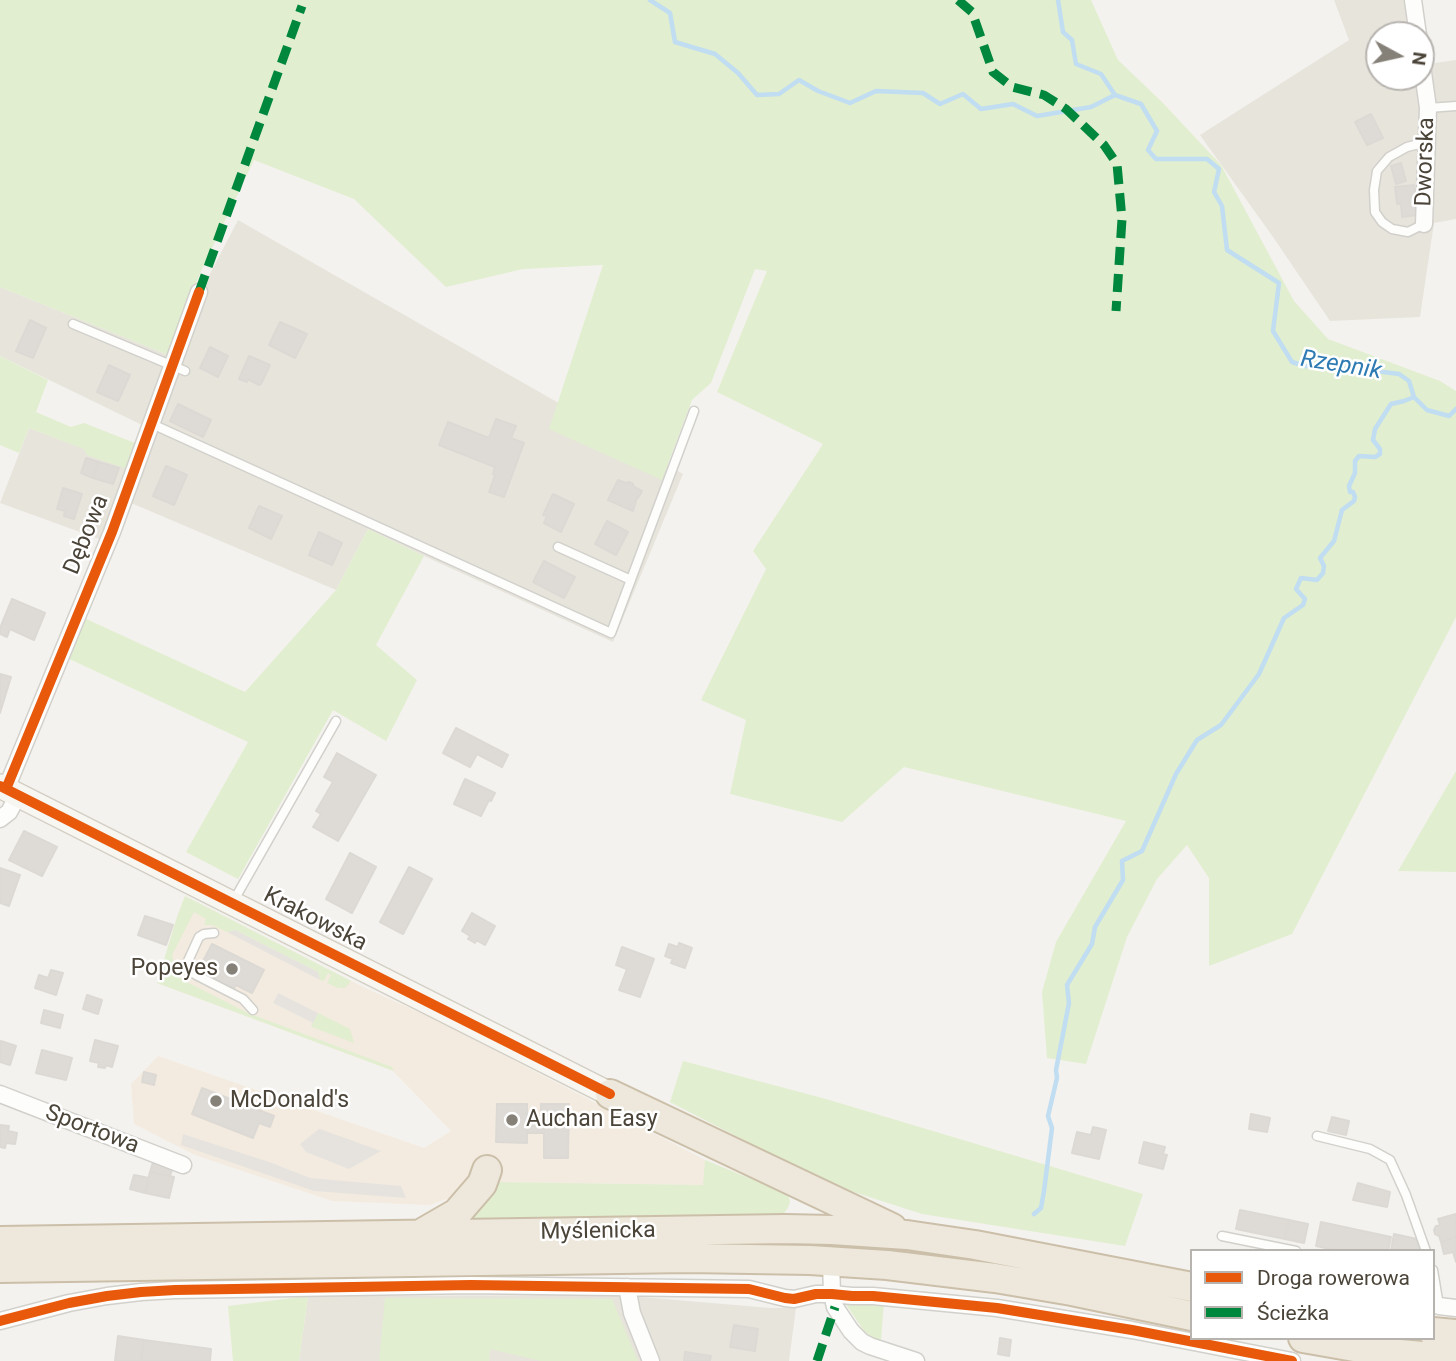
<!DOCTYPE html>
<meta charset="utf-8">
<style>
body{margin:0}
#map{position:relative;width:1456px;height:1361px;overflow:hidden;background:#f4f2ee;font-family:Roboto,sans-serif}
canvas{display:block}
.legend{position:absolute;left:1190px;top:1249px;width:245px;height:91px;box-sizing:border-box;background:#fff;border:2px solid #b7b4b0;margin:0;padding:9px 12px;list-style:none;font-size:21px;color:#4b4439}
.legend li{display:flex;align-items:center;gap:14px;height:35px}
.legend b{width:35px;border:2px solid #b7b4b0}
.north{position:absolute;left:1365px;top:21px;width:70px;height:70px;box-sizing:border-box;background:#fff;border:2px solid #b7b4b0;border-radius:50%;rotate:98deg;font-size:19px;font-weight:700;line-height:28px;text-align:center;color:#4b4439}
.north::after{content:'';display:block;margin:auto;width:24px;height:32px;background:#868178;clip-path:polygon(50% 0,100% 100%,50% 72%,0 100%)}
</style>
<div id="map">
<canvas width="1456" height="1361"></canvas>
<ul class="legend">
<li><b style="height:9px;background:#e8590c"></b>Droga rowerowa</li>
<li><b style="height:9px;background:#00873e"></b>Ścieżka</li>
</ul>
<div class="north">N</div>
</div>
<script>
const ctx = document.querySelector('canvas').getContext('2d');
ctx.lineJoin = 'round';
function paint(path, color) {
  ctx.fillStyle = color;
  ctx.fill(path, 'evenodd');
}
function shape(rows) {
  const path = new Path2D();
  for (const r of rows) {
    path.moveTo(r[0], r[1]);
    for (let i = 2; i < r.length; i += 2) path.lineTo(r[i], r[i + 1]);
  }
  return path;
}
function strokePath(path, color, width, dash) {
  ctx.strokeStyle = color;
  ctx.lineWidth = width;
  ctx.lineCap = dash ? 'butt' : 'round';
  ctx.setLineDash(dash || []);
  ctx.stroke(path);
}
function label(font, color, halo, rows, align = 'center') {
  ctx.font = font + ' Roboto,sans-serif';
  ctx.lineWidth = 5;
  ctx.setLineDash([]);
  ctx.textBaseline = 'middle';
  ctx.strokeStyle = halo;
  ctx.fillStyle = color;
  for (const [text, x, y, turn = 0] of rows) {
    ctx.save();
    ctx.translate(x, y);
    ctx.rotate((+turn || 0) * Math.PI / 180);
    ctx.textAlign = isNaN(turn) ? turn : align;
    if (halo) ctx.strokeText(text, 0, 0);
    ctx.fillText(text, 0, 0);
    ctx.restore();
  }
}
const residential = shape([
 [1334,0,1418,0,1427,64,1456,60,1456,219,1434,223,1420,317,1330,321,1273,237,1200,135,1349,40],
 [1379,35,1421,35,1421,77,1379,77],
 [238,220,683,474,613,642,424,556,368,529,336,590,131,503,102,540,0,503,29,428,85,449,88,455,127,468,142,425,0,356,0,287,168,355],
 [619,1295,770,1308,796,1308,789,1361,299,1361,308,1296]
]);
const commercial = shape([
 [185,896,363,987,438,1021,705,1160,704,1185,497,1182,429,1205,332,1201,195,1155,134,1124,131,1084,158,1056,424,1148,451,1131,393,1071,157,983,177,917]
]);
const green = shape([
 [0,0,1091,0,1118,60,1162,102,1221,165,1294,301,1328,339,1440,381,1456,391,1456,617,1292,934,1209,966,1209,878,1187,845,1157,879,1127,937,1086,1064,1047,1058,1042,992,1056,942,1126,821,904,767,842,822,730,794,746,720,701,700,766,569,753,551,823,444,717,392,767,271,755,269,711,383,692,400,662,480,549,429,603,265,523,269,446,287,354,199,254,160,201,271,168,355,0,287],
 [0,356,48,380,36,412,71,427,84,423,135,443,127,469,87,455,84,449,29,428,19,453,0,445],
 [368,529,424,556,376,645,417,680,386,741,333,710,238,879,186,852,248,742,65,657,82,617,245,692,336,590],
 [1456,771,1456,872,1398,871],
 [185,896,351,981,345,988,338,988,327,983,331,975,328,973,324,981,320,980,318,972,235,930,227,932,212,925,204,925,206,919,194,912,172,955,179,978,248,1013,392,1067,394,1071,157,983,177,917],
 [318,1013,350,1029,354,1043,312,1027,311,1026],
 [683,1061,826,1099,1143,1194,1125,1246,922,1214,829,1184,670,1102],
 [705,1160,788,1194,790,1202,788,1208,784,1213,768,1217,469,1218,497,1182,703,1185],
 [308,1296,299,1361,233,1361,228,1306],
 [385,1298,612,1299,638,1361,541,1361,490,1349,489,1361,379,1361],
 [884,1302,881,1341,873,1338,864,1331,845,1303]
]);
const parking = shape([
 [235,930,318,972,320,980,227,932],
 [278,993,318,1013,313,1023,273,1003],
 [319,1129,320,1129,381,1151,349,1169,306,1152,300,1144],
 [183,1134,272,1163,310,1178,401,1186,406,1198,314,1191,181,1145]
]);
const stream = shape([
 [650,0,670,13,675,42,715,54,738,73,757,95,779,94,799,80,818,91,850,103,876,91,923,93,940,104,963,94,981,109,1013,104,1037,116,1091,107,1115,95],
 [1058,0,1063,32,1072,40,1076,64,1101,74,1115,95,1141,104,1157,131,1148,150,1156,159,1207,159,1219,169,1214,192,1222,206,1227,250,1279,283,1273,331,1292,362,1305,366,1360,369,1399,374,1409,381,1414,397,1427,410,1449,416,1456,409],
 [1034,1214,1041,1208,1044,1191,1052,1128,1048,1116,1057,1078,1056,1070,1069,1003,1067,985,1092,944,1095,927,1123,880,1122,861,1142,851,1176,774,1197,740,1221,725,1259,674,1284,618,1303,605,1305,599,1296,589,1301,578,1317,580,1323,573,1324,566,1320,558,1334,541,1342,510,1354,501,1355,497,1353,492,1350,492,1349,486,1355,473,1355,461,1359,456,1375,457,1380,454,1380,449,1373,440,1375,429,1391,404,1404,401,1414,397]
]);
const building = shape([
 [1371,114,1383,138,1367,145,1355,122,1371,114],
 [1401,163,1406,181,1396,184,1391,166,1401,163],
 [1414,185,1417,215,1402,217,1401,204,1397,204,1395,187,1414,185],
 [30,320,46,328,33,358,16,351,30,320],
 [280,322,307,334,295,358,269,345,280,322],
 [210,347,228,356,218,377,200,368,210,347],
 [249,356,270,365,261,384,259,385,248,379,247,382,239,379,249,356],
 [109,365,130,375,118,401,97,392,109,365],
 [178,404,211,420,203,437,170,421,178,404],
 [496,419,516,426,511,438,524,443,504,497,489,492,495,475,493,474,495,467,439,445,448,422,489,438,496,419],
 [86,458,99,462,93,478,81,473,86,458],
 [99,462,119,468,113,484,93,478,99,462],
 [166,466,187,475,174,505,153,496,166,466],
 [618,480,626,483,629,482,633,484,634,487,642,491,638,498,637,497,633,511,608,500,618,480],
 [63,488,82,494,74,519,64,516,65,511,57,509,63,488],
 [553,494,574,504,561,532,544,523,547,516,543,515,553,494],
 [259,506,282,516,271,539,249,528,259,506],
 [607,521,628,532,616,555,595,544,607,521],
 [319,532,342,543,332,565,309,555,319,532],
 [544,561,575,577,564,598,533,582,544,561],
 [12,599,45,613,34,640,10,629,7,637,0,634,0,628,12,599],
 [0,674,11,677,0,713,0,674],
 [456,728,508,755,502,767,477,754,470,767,443,753,456,728],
 [337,753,376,775,338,841,313,827,321,814,316,811,333,782,324,777,337,753],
 [465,779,495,793,491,801,489,800,481,816,454,804,465,779],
 [24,831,57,847,42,876,9,860,24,831],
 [350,853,376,867,352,913,326,899,350,853],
 [409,867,432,879,403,934,380,922,409,867],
 [0,868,20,875,9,906,0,903,0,868],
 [472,913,495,926,485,945,476,940,475,943,468,939,470,936,462,931,472,913],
 [145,916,173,925,166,945,138,935,145,916],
 [679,943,692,948,685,968,671,963,673,959,665,956,669,944,678,947,679,943],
 [212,944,264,970,252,993,236,985,233,990,211,979,214,974,200,967,212,944],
 [622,947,654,959,640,997,619,990,627,969,616,965,622,947],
 [51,970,63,973,56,995,35,988,39,975,48,978,51,970],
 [87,995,102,1000,98,1014,83,1009,87,995],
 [44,1010,63,1015,60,1028,41,1023,44,1010],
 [95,1040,118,1046,112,1067,106,1065,105,1068,98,1067,99,1063,90,1061,95,1040],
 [1,1041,16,1046,10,1065,0,1062,1,1041],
 [42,1050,72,1058,66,1080,36,1073,42,1050],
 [144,1072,156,1075,154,1085,142,1082,144,1072],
 [202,1088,274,1116,270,1127,259,1123,253,1138,192,1114,202,1088],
 [497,1104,527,1104,527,1143,496,1142,497,1104],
 [541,1104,569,1104,568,1158,544,1158,544,1133,527,1133,527,1116,541,1116,541,1104],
 [1251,1114,1270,1118,1267,1132,1249,1129,1251,1114],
 [1332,1117,1349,1121,1346,1135,1328,1131,1332,1117],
 [0,1125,9,1126,8,1131,17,1133,15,1144,6,1143,5,1148,0,1147,0,1125],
 [1093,1127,1106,1130,1099,1159,1072,1153,1077,1132,1091,1135,1093,1127],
 [1144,1142,1165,1147,1163,1154,1167,1155,1163,1169,1139,1163,1144,1142],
 [153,1162,173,1167,170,1176,150,1172,153,1162],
 [150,1172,174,1177,169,1198,145,1193,150,1172],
 [134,1175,149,1178,145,1193,130,1189,134,1175],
 [1358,1183,1390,1192,1387,1207,1353,1200,1358,1183],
 [1240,1210,1289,1220,1285,1239,1236,1229,1240,1210],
 [1456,1214,1456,1237,1441,1242,1439,1236,1435,1234,1434,1230,1436,1226,1440,1225,1438,1219,1456,1214],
 [1289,1220,1308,1224,1304,1243,1285,1239,1289,1220],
 [1321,1222,1391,1237,1388,1251,1339,1251,1316,1246,1321,1222],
 [1394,1234,1422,1240,1424,1251,1391,1250,1394,1234],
 [1456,1237,1456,1262,1453,1252,1444,1254,1441,1242,1456,1237],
 [734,1325,758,1329,755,1351,730,1347,734,1325],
 [118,1336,144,1340,141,1361,115,1361,118,1336],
 [1000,1338,1011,1340,1009,1356,998,1354,1000,1338],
 [144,1340,211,1349,210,1361,141,1361,144,1340],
 [685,1352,711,1356,710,1361,684,1361,685,1352]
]);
const lane = shape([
 [1428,108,1456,106],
 [1424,224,1408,232,1392,229,1382,222,1375,212,1374,190,1377,171,1389,157,1407,147,1427,142],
 [73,324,185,371],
 [152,424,611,633,694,411],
 [558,547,631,580],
 [234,900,336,721],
 [214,933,204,934,199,937,188,961,188,967,190,971,196,975,243,999,253,1010],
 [1317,1136,1370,1149,1390,1160,1406,1195,1426,1251],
 [1222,1236,1296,1251],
 [1433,1270,1439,1306,1437,1306]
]);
const street = shape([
 [1413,0,1418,35],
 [1421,58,1428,108,1424,224],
 [6,789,112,532,199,292],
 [0,819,9,812,18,795],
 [0,1094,183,1165],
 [831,1261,832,1294,835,1307,851,1331,862,1342,870,1346,916,1361],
 [627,1287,632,1313,651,1361],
 [1439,1306,1456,1308],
 [0,1321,69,1303,107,1296,141,1292,175,1290,471,1285,749,1289,785,1298,794,1299,816,1294,832,1294,852,1296,873,1296,997,1308,1132,1330,1292,1361]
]);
const secondary = shape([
 [0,786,610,1094]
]);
const highway = shape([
 [610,1094,892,1228],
 [424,1232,457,1213,482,1184,487,1170],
 [0,1241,785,1229,832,1230,907,1235,975,1245,1192,1287],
 [0,1268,689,1258,810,1260,887,1265,995,1278,1072,1291,1192,1316],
 [1433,1332,1456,1334],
 [1303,1338,1389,1353,1456,1359]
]);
const quiet = shape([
 [958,0,972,12,993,72,1012,87,1044,95,1066,109,1104,145,1117,164,1122,219,1116,311],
 [199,292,302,6],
 [817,1361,835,1307]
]);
const cycleway = shape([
 [0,786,610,1094],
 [6,789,112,532,199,292],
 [0,1321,69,1303,107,1296,141,1292,175,1290,471,1285,749,1289,785,1298,794,1299,816,1294,832,1294,852,1296,873,1296,997,1308,1132,1330,1292,1361]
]);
const markers = [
 [232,969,7,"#868178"],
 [216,1101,7,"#868178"],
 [512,1120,7,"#868178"]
];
const streetNames = [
 ["Dworska",1426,162,-88],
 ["Dębowa",87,535,-68],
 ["Krakowska",315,920,27],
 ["Sportowa",92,1130,21],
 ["Myślenicka",598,1232,-1]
];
const poiNames = [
 ["Popeyes",218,969,"right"],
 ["McDonald's",230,1101],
 ["Auchan Easy",526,1120]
];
const waterNames = [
 ["Rzepnik",1341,366,9]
];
paint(residential, '#e7e4dc');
paint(commercial, '#f3ebdf');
paint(green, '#e1eecf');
paint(parking, '#e6e3df');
strokePath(stream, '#c0ddf1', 4.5);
paint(building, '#dedbd6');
strokePath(building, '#dcd9d4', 2);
strokePath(lane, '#d2d0cb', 11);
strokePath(street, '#d2d0cb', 19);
strokePath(secondary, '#d3cfc5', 26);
strokePath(highway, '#ccbfa9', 32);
strokePath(lane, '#fdfdfc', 8);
strokePath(street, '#fdfdfc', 16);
strokePath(secondary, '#f7f6f1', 23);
strokePath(highway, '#ede8db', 28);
strokePath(quiet, '#00873e', 9, [18, 9]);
strokePath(cycleway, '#e8590c', 10);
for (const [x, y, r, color] of markers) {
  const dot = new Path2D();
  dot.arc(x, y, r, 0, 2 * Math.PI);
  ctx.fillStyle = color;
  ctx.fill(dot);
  strokePath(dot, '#fff', 2.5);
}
label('23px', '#4b4439', '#fff', streetNames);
label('23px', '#4b4439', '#fff', poiNames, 'left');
label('italic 24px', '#2e7ab2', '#fff', waterNames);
</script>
